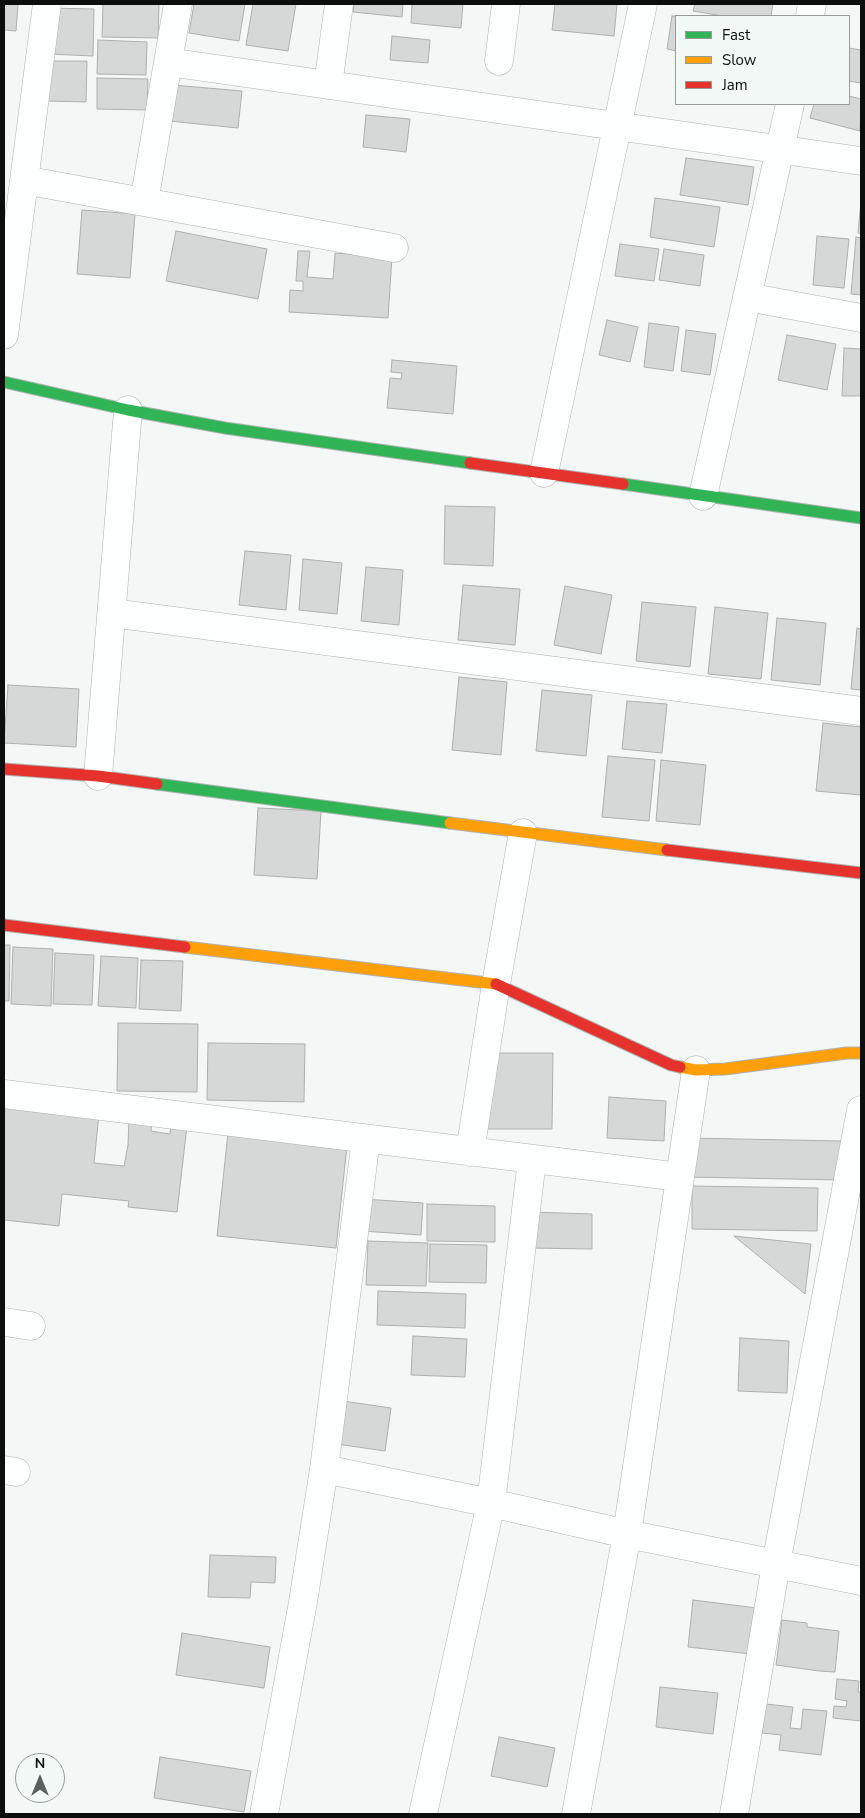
<!DOCTYPE html>
<style>
body{margin:0}
#map{position:relative;width:865px;height:1818px;overflow:hidden;background:#f3f8f6;font-family:"Nunito Sans",sans-serif}
canvas{display:block}
.frame{position:absolute;inset:0;border:5px solid #0b0e0d;pointer-events:none}
.legend{position:absolute;left:675px;top:15px;width:175px;height:90px;box-sizing:border-box;background:#f2f9f6;border:1px solid #969b99;margin:0;padding:6px 9px;list-style:none;font-size:15px;color:#0b0e0d}
.legend li{display:flex;align-items:center;gap:10px;height:25px}
.legend b{width:25px;border:1px solid #969b99}
.north{position:absolute;left:15px;top:1753px;width:50px;height:50px;box-sizing:border-box;background:#f2f9f6;border:1px solid #969b99;border-radius:50%;rotate:0deg;font-size:14px;font-weight:700;line-height:20px;text-align:center;color:#0b0e0d}
.north::after{content:'';display:block;margin:auto;width:18px;height:22px;background:#5c605f;clip-path:polygon(50% 0,100% 100%,50% 72%,0 100%)}
</style>
<div id="map">
<canvas width="865" height="1818"></canvas>
<div class="frame"></div>
<ul class="legend">
<li><b style="height:6px;background:#30b455"></b>Fast</li>
<li><b style="height:6px;background:#ff9f0a"></b>Slow</li>
<li><b style="height:6px;background:#e5322d"></b>Jam</li>
</ul>
<div class="north">N</div>
</div>
<script>
const ctx = document.querySelector('canvas').getContext('2d');
ctx.lineJoin = 'round';
function paint(path, color) {
  ctx.fillStyle = color;
  ctx.fill(path, 'evenodd');
}
function shape(rows) {
  const path = new Path2D();
  for (const r of rows) {
    path.moveTo(r[0], r[1]);
    for (let i = 2; i < r.length; i += 2) path.lineTo(r[i], r[i + 1]);
  }
  return path;
}
function strokePath(path, color, width, dash) {
  ctx.strokeStyle = color;
  ctx.lineWidth = width;
  ctx.lineCap = dash ? 'butt' : 'round';
  ctx.setLineDash(dash || []);
  ctx.stroke(path);
}
const building = shape([
 [4,4,18,4,16,31,4,30,4,4],
 [103,4,159,4,158,38,102,37,103,4],
 [194,4,245,4,239,41,189,33,194,4],
 [253,4,296,4,288,51,246,45,253,4],
 [354,4,403,4,402,17,353,12,354,4],
 [412,4,463,4,461,28,411,23,412,4],
 [555,4,617,4,614,36,552,30,555,4],
 [695,4,773,4,771,16,723,16,693,11,695,4],
 [49,8,94,9,93,56,48,54,49,8],
 [672,16,676,16,676,51,667,49,672,16],
 [392,36,430,40,428,63,390,60,392,36],
 [98,40,147,42,146,75,97,74,98,40],
 [849,48,861,50,861,83,849,81,849,48],
 [47,61,87,61,86,102,46,101,47,61],
 [97,78,148,79,147,110,97,109,97,78],
 [173,85,242,91,238,128,169,121,173,85],
 [849,96,861,99,860,131,810,118,814,104,849,104,849,96],
 [366,115,410,119,406,152,363,147,366,115],
 [686,158,754,167,748,205,680,195,686,158],
 [655,198,720,207,714,247,650,237,655,198],
 [861,201,861,234,858,233,861,201],
 [82,210,135,214,130,278,77,274,82,210],
 [176,231,267,249,258,299,166,281,176,231],
 [817,236,849,239,844,288,813,285,817,236],
 [856,237,861,238,861,295,851,294,856,237],
 [620,244,659,249,654,281,615,276,620,244],
 [664,249,704,255,700,286,659,280,664,249],
 [298,251,310,251,307,277,333,279,335,253,392,257,388,318,289,312,290,290,303,291,303,281,296,281,298,251],
 [607,320,638,327,630,362,599,355,607,320],
 [649,323,679,327,673,371,644,367,649,323],
 [686,330,716,334,710,375,681,371,686,330],
 [787,335,836,344,827,390,778,380,787,335],
 [844,348,861,349,861,396,842,396,844,348],
 [392,360,457,366,453,414,387,408,390,378,401,379,402,373,391,372,392,360],
 [445,506,495,507,493,566,444,564,445,506],
 [245,551,291,555,286,610,239,605,245,551],
 [303,559,342,563,337,614,299,610,303,559],
 [366,567,403,570,399,625,361,621,366,567],
 [463,585,520,589,515,645,458,640,463,585],
 [565,586,612,595,601,654,554,645,565,586],
 [642,602,696,607,690,667,636,661,642,602],
 [715,607,768,613,761,679,708,674,715,607],
 [777,618,826,623,820,685,771,680,777,618],
 [857,628,861,629,861,690,851,689,857,628],
 [459,677,507,682,501,755,452,750,459,677],
 [8,685,79,689,76,747,4,743,8,685],
 [542,690,592,695,586,756,536,751,542,690],
 [627,701,667,704,662,753,622,749,627,701],
 [823,723,861,727,861,795,816,791,823,723],
 [608,756,655,760,649,821,602,817,608,756],
 [661,760,706,765,700,825,656,821,661,760],
 [258,808,321,811,317,879,254,875,258,808],
 [4,945,10,945,9,1001,4,1001,4,945],
 [13,947,53,949,51,1006,11,1004,13,947],
 [55,953,94,955,92,1005,53,1004,55,953],
 [101,956,138,958,136,1008,98,1006,101,956],
 [141,960,183,961,181,1011,139,1009,141,960],
 [118,1023,198,1024,197,1092,117,1091,118,1023],
 [208,1043,305,1044,304,1102,207,1100,208,1043],
 [487,1053,553,1053,552,1129,486,1129,487,1053],
 [609,1097,666,1101,664,1141,607,1138,609,1097],
 [4,1104,99,1114,94,1163,124,1166,128,1145,129,1120,152,1122,151,1131,170,1134,171,1124,187,1126,177,1212,128,1207,129,1201,62,1194,59,1226,4,1220,4,1104],
 [228,1133,347,1146,336,1248,217,1236,228,1133],
 [687,1138,841,1141,840,1180,686,1177,687,1138],
 [692,1186,818,1188,817,1231,692,1229,692,1186],
 [364,1199,423,1203,421,1235,362,1231,364,1199],
 [427,1204,495,1206,495,1242,427,1241,427,1204],
 [530,1212,592,1214,592,1249,529,1248,530,1212],
 [734,1236,811,1244,805,1294,734,1236],
 [368,1241,428,1243,426,1286,366,1285,368,1241],
 [430,1244,487,1245,486,1283,429,1282,430,1244],
 [378,1291,466,1294,465,1328,377,1325,378,1291],
 [413,1336,467,1339,465,1377,411,1375,413,1336],
 [740,1338,789,1341,787,1393,738,1391,740,1338],
 [336,1400,391,1408,385,1451,330,1443,336,1400],
 [210,1555,276,1557,275,1583,251,1582,250,1598,208,1597,210,1555],
 [693,1600,757,1608,751,1654,688,1647,693,1600],
 [782,1620,807,1623,807,1627,839,1631,835,1672,819,1671,776,1665,782,1620],
 [182,1633,270,1647,264,1688,176,1675,182,1633],
 [837,1679,859,1681,858,1692,861,1692,861,1721,833,1718,834,1706,846,1707,847,1701,835,1699,837,1679],
 [660,1687,718,1693,713,1734,656,1727,660,1687],
 [766,1704,793,1707,790,1728,801,1729,803,1709,827,1711,821,1755,779,1750,781,1735,762,1733,766,1704],
 [499,1737,555,1748,547,1787,491,1776,499,1737],
 [160,1757,251,1771,244,1812,154,1798,160,1757]
]);
const street = shape([
 [810,16,812,4],
 [499,61,506,4],
 [168,62,861,161],
 [328,85,339,4],
 [24,180,394,248],
 [144,202,178,4],
 [747,297,861,318],
 [4,335,47,4],
 [544,473,643,4],
 [703,496,790,104],
 [112,613,861,711],
 [98,776,128,410],
 [4,1094,680,1177],
 [470,1152,496,984,523,833],
 [4,1322,31,1326],
 [324,1469,491,1503,627,1534,861,1581],
 [4,1470,16,1472],
 [264,1814,303,1602,324,1469,366,1139],
 [423,1814,491,1503,532,1160],
 [576,1814,627,1534,696,1070],
 [734,1814,776,1564,861,1110]
]);
const fast = shape([
 [4,382,128,410,225,428,470,463],
 [623,484,861,518],
 [157,784,450,823]
]);
const slow = shape([
 [450,823,667,850],
 [185,947,496,984],
 [680,1067,696,1070,725,1069,847,1053,861,1053]
]);
const jam = shape([
 [470,463,623,484],
 [4,769,98,776,157,784],
 [667,850,861,873],
 [4,925,185,947],
 [496,984,671,1065,680,1067]
]);
paint(building, '#d5d8d7');
strokePath(building, '#adb0ae', 1);
strokePath(street, '#aeb2b0', 29);
strokePath(fast, '#aeb2b0', 13);
strokePath(slow, '#aeb2b0', 13);
strokePath(jam, '#aeb2b0', 13);
strokePath(street, '#fdfefe', 28);
strokePath(fast, '#30b455', 11);
strokePath(slow, '#ff9f0a', 11);
strokePath(jam, '#e5322d', 11);
</script>
